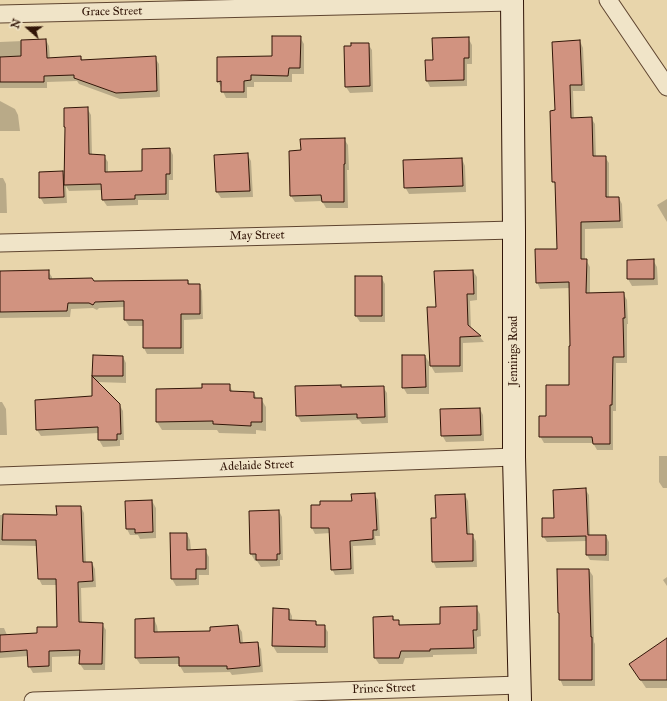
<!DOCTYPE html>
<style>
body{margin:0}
#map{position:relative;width:667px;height:701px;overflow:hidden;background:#e8d5ab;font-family:"IM FELL Great Primer",serif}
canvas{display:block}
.north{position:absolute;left:8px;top:8px;width:40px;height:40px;-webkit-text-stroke:3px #f0e4c8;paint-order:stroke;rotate:290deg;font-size:11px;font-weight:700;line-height:16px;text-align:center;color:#311507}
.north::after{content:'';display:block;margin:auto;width:14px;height:18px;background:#311507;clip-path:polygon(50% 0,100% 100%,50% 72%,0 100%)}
</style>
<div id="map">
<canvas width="667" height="701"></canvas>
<div class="north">N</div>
</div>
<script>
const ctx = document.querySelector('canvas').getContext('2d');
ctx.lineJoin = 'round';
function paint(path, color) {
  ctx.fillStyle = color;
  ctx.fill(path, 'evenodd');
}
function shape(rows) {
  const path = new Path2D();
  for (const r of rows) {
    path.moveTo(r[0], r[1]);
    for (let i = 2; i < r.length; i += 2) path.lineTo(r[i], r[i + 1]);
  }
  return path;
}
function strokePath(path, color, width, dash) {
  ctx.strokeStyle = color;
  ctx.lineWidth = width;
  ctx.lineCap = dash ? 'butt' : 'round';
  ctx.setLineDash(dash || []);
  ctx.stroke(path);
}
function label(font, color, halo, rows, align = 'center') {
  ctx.font = font + ' "IM FELL Great Primer",serif';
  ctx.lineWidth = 4;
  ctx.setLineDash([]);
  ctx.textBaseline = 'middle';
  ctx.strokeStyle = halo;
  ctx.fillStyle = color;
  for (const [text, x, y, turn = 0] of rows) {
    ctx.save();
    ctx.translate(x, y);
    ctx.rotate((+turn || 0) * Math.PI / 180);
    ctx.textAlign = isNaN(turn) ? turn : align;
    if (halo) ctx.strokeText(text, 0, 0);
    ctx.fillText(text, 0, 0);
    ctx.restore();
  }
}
const shadow = shape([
 [300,37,304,44,304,74,292,74,292,82,254,82,254,87,247,87,247,98,226,98,218,81,273,57],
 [468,38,472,45,472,64,467,64,467,86,430,87,427,81,434,61],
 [46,40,49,46,50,59,81,57,83,61,155,58,159,64,160,97,120,99,79,84,77,81,47,82,47,88,0,88,0,42],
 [580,41,583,48,585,91,573,91,574,119,591,118,595,124,596,157,605,157,609,163,609,198,619,198,622,204,623,228,585,229,585,260,586,260,590,267,590,294,623,293,627,300,628,324,627,324,627,363,616,363,616,411,613,411,613,450,597,450,593,443,544,443,540,436,547,417,570,386,571,347,570,288,540,289,537,282,558,250,556,186,553,181,556,111],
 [368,44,372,50,373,92,350,93,346,87,352,47],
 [0,101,15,109,18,115,20,131,0,131],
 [87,108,91,115,92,155,104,156,108,162,108,173,143,172,170,149,173,155,173,180,169,180,169,200,138,200,138,205,107,206,103,200,103,190,69,191,66,186,67,203,44,204,40,197,62,172,66,177],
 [344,139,348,145,349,170,347,170,348,208,326,208,322,201,295,202,291,196,302,151],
 [247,154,251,161,253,197,221,198,217,192,215,156],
 [462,159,465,166,466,192,409,194,405,187],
 [0,178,3,178,6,184,7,213,0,213],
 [667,199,667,222,657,205],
 [653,260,657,267,658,285,632,286,628,279,628,261],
 [48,271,52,277,52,280,94,282,188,281,190,285,199,285,202,291,203,319,184,320,184,354,147,354,144,348,144,326,129,326,125,320,125,307,99,308,97,310,93,308,71,309,70,317,0,318,0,285],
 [473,271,477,277,477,300,470,301,471,329,480,337,484,342,463,343,463,372,435,373,431,366,428,308,437,308],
 [381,277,385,284,385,322,360,322,356,316],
 [425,356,429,362,429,394,407,394,403,387],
 [123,357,126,363,126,383,97,382,119,404,123,411,124,440,120,440,120,446,103,447,99,440,99,433,41,436,37,430,93,397,96,380,93,376],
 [229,385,233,392,254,393,257,399,261,399,266,407,266,431,256,430,256,434,219,433,217,430,162,430,157,422,203,389],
 [383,387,387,393,388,423,362,424,359,420,301,422,297,415,342,388],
 [0,402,2,402,6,409,7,435,0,435],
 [480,409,483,415,484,441,446,442,442,435],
 [659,456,667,456,667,488,663,488,659,482],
 [585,489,589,495,590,536,606,536,609,542,609,561,590,560,587,555,587,541,547,542,543,536],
 [374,494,378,500,380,536,375,536,376,545,353,546,354,574,335,575,332,569,331,533,315,534,312,528],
 [465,495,468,501,470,535,472,535,476,541,477,567,436,568,433,561,437,519],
 [152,501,156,508,156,538,140,539,138,535,130,535,127,529],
 [81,507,84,513,86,563,92,563,95,569,96,587,81,588,82,623,102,624,106,630,105,670,84,670,80,664,80,656,52,657,52,672,33,673,29,666,29,656,0,658,0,628,4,628,7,635,38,634,58,628,57,585,42,585,39,579,37,546,0,545,0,515,58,516],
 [279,511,282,517,283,560,280,560,280,566,261,567,257,561,255,561,251,554,250,512],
 [171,534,187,534,190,540,191,550,205,550,209,557,209,575,199,575,199,585,176,586,172,579],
 [558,570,589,570,593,576,594,642,595,644,595,686,563,686,560,679,560,615,559,613],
 [667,577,667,586,663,580],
 [476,607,480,614,481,636,477,637,477,654,433,655,433,657,405,658,403,664,379,664,375,658,392,617,395,621,398,621,401,626,441,625],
 [274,609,289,610,292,616,292,622,315,622,318,626,324,626,328,632,328,653,277,653,273,646],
 [154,619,157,626,158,633,211,632,238,626,242,632,243,644,257,643,261,649,263,672,232,675,230,672,184,673,180,666,180,664,140,664,136,658],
 [667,639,667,688,646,688,636,673]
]);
const building = shape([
 [272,36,301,36,300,68,289,68,288,76,251,75,251,80,244,81,244,92,221,92,221,81,217,82,217,57,272,56,272,36],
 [469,37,469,58,464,58,464,80,426,81,425,60,433,60,432,38,469,37],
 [46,39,47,58,81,56,81,60,156,56,157,91,116,93,74,78,74,75,44,76,44,82,0,82,0,57,21,56,21,40,46,39],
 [580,40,582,85,570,85,571,118,592,117,593,156,606,156,606,197,619,197,620,221,581,222,581,259,587,259,586,293,624,292,625,318,623,318,624,357,613,357,612,405,610,405,610,444,593,444,592,437,539,437,539,416,546,416,546,385,569,385,569,346,570,346,569,282,536,283,535,249,557,249,555,182,552,182,550,111,555,110,552,42,580,40],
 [351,43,369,43,370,86,345,87,344,46,351,46,351,43],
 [88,107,89,154,105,155,105,172,142,171,142,149,170,148,170,174,166,174,166,194,135,195,135,199,102,200,101,184,64,185,65,127,64,127,64,108,88,107],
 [345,138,345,164,344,164,344,202,322,202,321,195,290,196,289,151,301,150,300,139,345,138],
 [248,153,250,191,216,192,214,155,248,153],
 [462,158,463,186,404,188,403,160,462,158],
 [63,171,64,197,39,198,39,172,63,171],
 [654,259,654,279,627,279,627,260,654,259],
 [49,270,49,279,92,278,94,281,188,280,188,284,200,284,200,314,181,314,181,348,143,348,143,320,124,320,124,301,95,302,93,305,89,303,68,303,67,311,0,312,0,271,49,270],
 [473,270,474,294,467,294,468,325,481,336,460,337,460,366,430,366,427,307,436,307,434,271,473,270],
 [355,276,382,276,382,316,355,316,355,276],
 [93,355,123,356,123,376,92,376,93,355],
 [402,355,425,355,426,387,402,388,402,355],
 [92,376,120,404,121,434,117,434,117,440,98,440,98,427,36,430,35,400,92,396,92,376],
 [202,384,230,384,230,391,254,392,254,398,262,398,262,422,251,422,251,426,213,424,213,421,156,422,156,389,202,388,202,384],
 [341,385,341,387,384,386,385,417,357,418,357,414,296,416,295,386,341,385],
 [480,408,481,435,441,436,440,409,480,408],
 [586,488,588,535,606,535,606,555,586,555,586,536,542,537,542,518,554,518,553,490,586,488],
 [375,493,377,530,373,530,373,539,350,541,351,569,331,570,329,528,311,528,311,505,320,505,320,501,352,501,351,494,375,493],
 [465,494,467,534,473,534,473,561,432,562,431,518,436,518,435,495,465,494],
 [152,500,153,532,135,533,135,529,126,529,125,501,152,500],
 [56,506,81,506,83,562,92,562,93,581,78,582,79,622,103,623,102,664,79,664,80,650,49,651,49,666,28,667,27,650,0,652,0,635,37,633,37,627,57,627,56,579,38,579,36,540,2,540,3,514,57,515,56,506],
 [279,510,280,554,277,554,277,560,256,560,256,554,250,554,249,511,279,510],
 [170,533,187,533,187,550,206,549,206,569,196,569,196,579,171,579,170,533],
 [557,569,589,569,591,637,592,637,592,680,559,680,559,613,558,613,557,569],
 [477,606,477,630,473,630,474,648,430,649,430,651,401,651,399,658,374,658,373,617,393,616,393,620,399,620,399,625,440,624,440,607,477,606],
 [273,608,289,609,289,620,316,621,316,625,325,625,325,647,272,646,273,608],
 [154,618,154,632,210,631,210,627,238,625,240,643,258,642,260,666,227,669,227,666,179,666,179,657,135,658,135,619,154,618],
 [667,638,667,680,640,680,629,664,667,638]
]);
const street = shape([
 [608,0,667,87],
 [0,14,512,2],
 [0,243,514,230],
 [0,476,514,457],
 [33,701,520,685]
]);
const secondary = shape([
 [512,0,514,230,514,457,520,701]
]);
const streetNames = [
 ["Grace Street",112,12,-1],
 ["May Street",257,236,-1],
 ["Jennings Road",514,351,-90],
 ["Adelaide Street",257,466,-2],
 ["Prince Street",384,689,-2]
];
paint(shadow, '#0003');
paint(building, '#d19380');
strokePath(building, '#311507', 1);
strokePath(street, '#5f4530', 19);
strokePath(secondary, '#311507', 24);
strokePath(street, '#f0e4c8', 17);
strokePath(secondary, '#f0e4c8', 22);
label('12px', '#311507', '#f0e4c8', streetNames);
</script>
